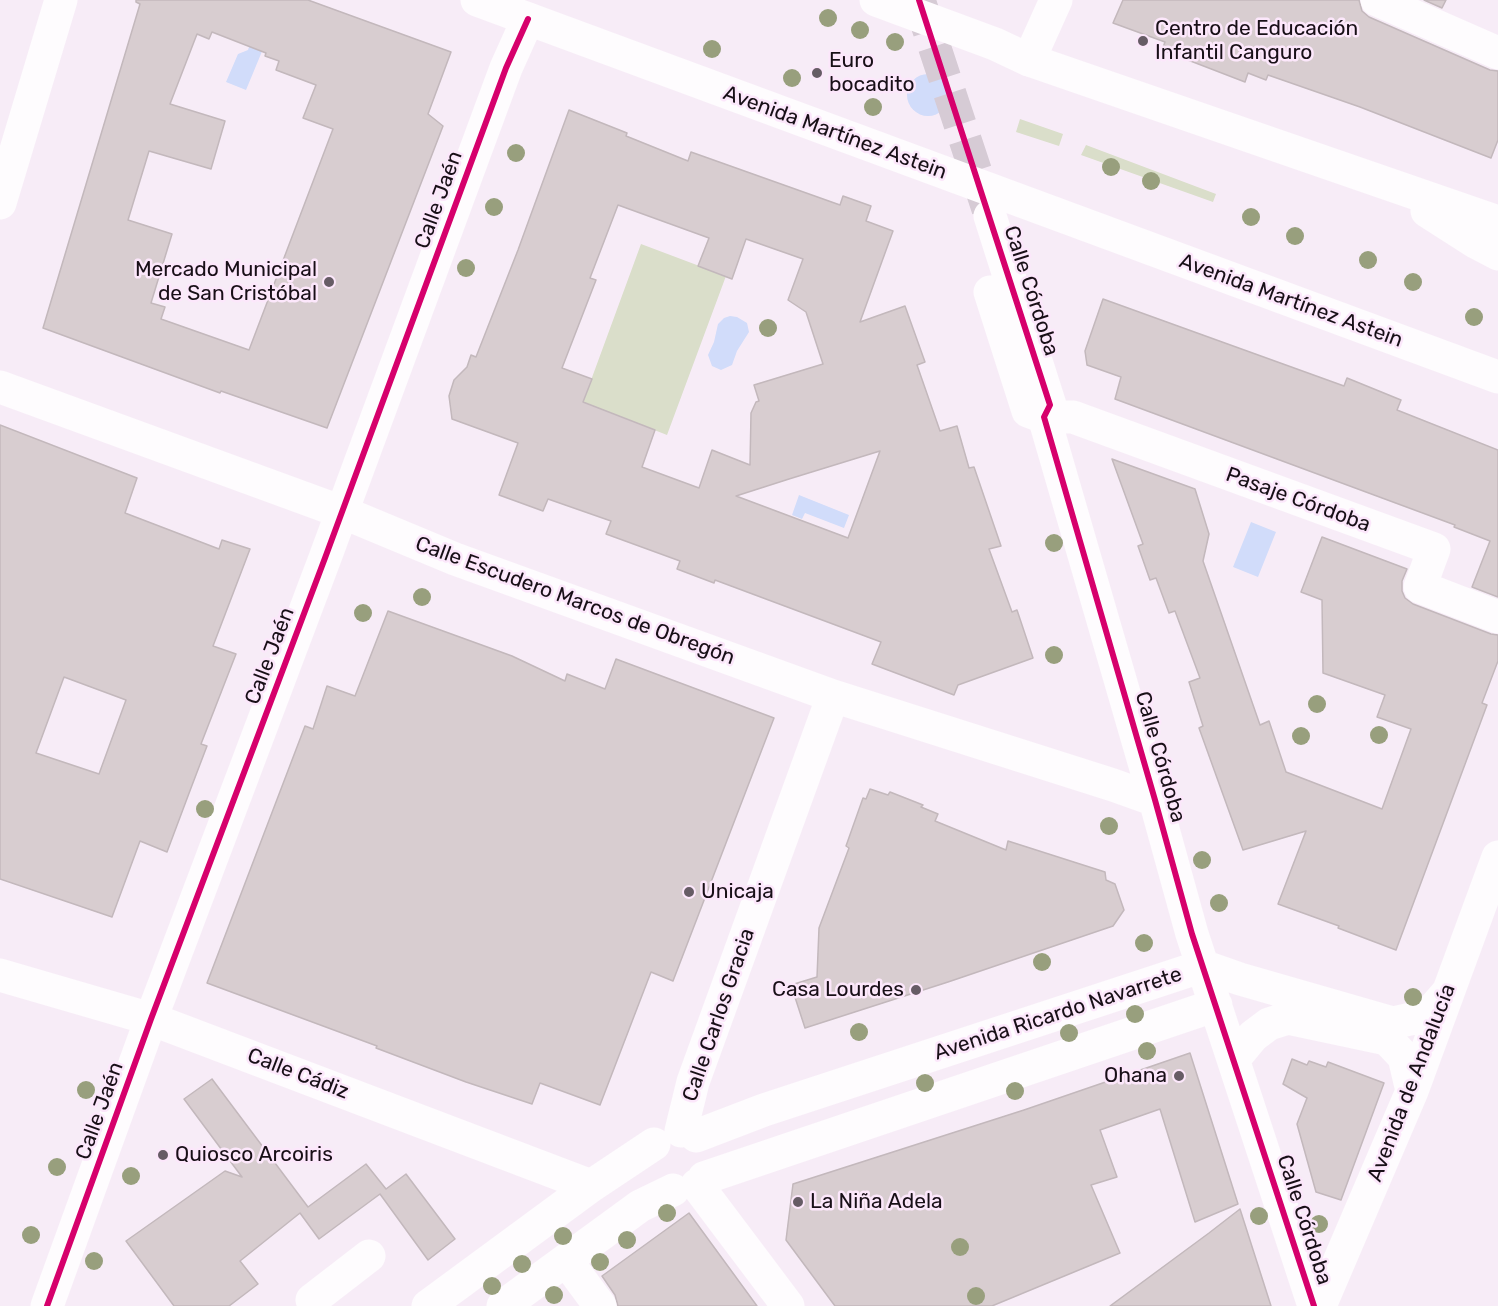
<!DOCTYPE html>
<meta charset="utf-8">
<style>
body{margin:0}
canvas{display:block;background:#f7ecf7}
</style>
<canvas width="1498" height="1306"></canvas>
<script>
const ctx = document.querySelector('canvas').getContext('2d');
ctx.lineJoin = 'round';
function paint(path, color) {
  ctx.fillStyle = color;
  ctx.fill(path, 'evenodd');
}
function shape(rows) {
  const path = new Path2D();
  for (const r of rows) {
    if (r.length === 3) {
      path.moveTo(r[0] + r[2], r[1]);
      path.arc(r[0], r[1], r[2], 0, 2 * Math.PI);
      continue;
    }
    path.moveTo(r[0], r[1]);
    for (let i = 2; i < r.length; i += 2) path.lineTo(r[i], r[i + 1]);
  }
  return path;
}
function strokePath(path, color, width, dash) {
  ctx.strokeStyle = color;
  ctx.lineWidth = width;
  ctx.lineCap = dash ? 'butt' : 'round';
  ctx.setLineDash(dash || []);
  ctx.stroke(path);
}
function label(font, color, halo, rows, align = 'center') {
  ctx.font = font + ' Rubik,sans-serif';
  ctx.lineWidth = 5;
  ctx.setLineDash([]);
  ctx.textBaseline = 'middle';
  ctx.strokeStyle = halo;
  ctx.fillStyle = color;
  for (const [text, x, y, turn = 0] of rows) {
    ctx.save();
    ctx.translate(x, y);
    ctx.rotate((+turn || 0) * Math.PI / 180);
    ctx.textAlign = isNaN(turn) ? turn : align;
    if (halo) ctx.strokeText(text, 0, 0);
    ctx.fillText(text, 0, 0);
    ctx.restore();
  }
}
const green = shape([
 [1020,119,1063,134,1059,146,1016,132],
 [1086,145,1216,194,1213,202,1081,155],
 [641,244,726,276,667,435,583,402]
]);
const water = shape([
 [250,44,263,49,246,90,226,82,238,54,248,50],
 [928,95,21],
 [730,316,737,317,747,323,749,332,737,351,732,365,721,370,712,366,708,355,714,342,718,324,724,318],
 [799,495,849,515,844,528,805,513,802,519,792,515],
 [1251,522,1276,532,1258,577,1233,567]
]);
const building = shape([
 [136,0,308,0,451,52,428,114,443,126,327,428,221,391,220,393,43,328,140,4,136,2,136,0],
 [212,32,266,53,265,56,279,61,276,70,316,85,303,118,333,129,249,350,161,319,165,307,151,303,172,234,128,220,149,151,211,169,225,121,170,104,197,34,209,39,212,32],
 [1123,0,1359,0,1362,11,1369,17,1490,70,1498,71,1498,140,1491,158,1360,107,1268,75,1266,80,1248,73,1245,82,1162,50,1165,42,1113,23,1123,0],
 [1424,0,1446,0,1442,8,1424,0],
 [569,110,627,133,626,136,688,161,691,152,840,205,843,196,871,206,866,221,893,231,860,322,905,306,925,362,917,365,940,431,957,426,969,468,974,467,1001,546,989,549,1012,612,1017,610,1033,658,958,685,954,695,872,664,881,642,715,580,714,583,677,569,680,561,606,534,611,521,548,499,543,511,499,495,518,443,452,419,449,396,454,380,467,367,471,355,476,357,518,250,569,110],
 [618,205,709,238,698,266,732,279,746,239,803,259,788,300,806,312,823,364,754,385,759,401,756,402,751,413,750,465,712,450,699,488,642,467,655,430,583,402,592,379,562,368,596,280,590,278,618,205],
 [880,451,848,538,736,496,789,479,880,451],
 [1103,299,1344,386,1347,378,1401,400,1397,410,1498,450,1498,597,1472,587,1490,541,1454,527,1455,525,1115,399,1121,377,1087,365,1085,351,1103,299],
 [0,425,137,478,125,513,219,549,222,540,250,549,213,646,236,654,201,744,207,746,191,788,167,852,140,841,112,917,0,879,0,425],
 [64,677,126,700,99,774,36,753,64,677],
 [1112,459,1195,489,1209,534,1203,561,1260,725,1269,721,1286,772,1382,809,1411,729,1377,717,1385,695,1323,673,1322,600,1301,592,1322,537,1407,569,1402,581,1402,591,1405,598,1413,604,1491,634,1498,635,1498,661,1482,703,1487,705,1396,950,1338,928,1339,926,1278,904,1306,831,1243,850,1199,728,1203,726,1189,682,1200,678,1175,611,1169,613,1156,578,1150,580,1138,546,1143,544,1112,459],
 [388,611,512,656,565,681,567,674,605,689,616,659,774,718,673,981,651,972,600,1105,540,1083,532,1104,466,1082,376,1048,377,1046,207,983,305,726,313,729,327,686,355,696,388,611],
 [870,789,888,795,890,792,923,805,921,807,938,814,935,821,1006,850,1008,841,1105,872,1106,880,1115,884,1124,910,1113,926,948,982,805,1028,791,985,817,977,819,928,849,848,846,846,863,798,866,799,870,789],
 [1190,1053,1238,1204,1195,1222,1160,1109,1100,1130,1117,1177,1091,1185,1120,1253,992,1306,835,1306,786,1240,793,1184,1024,1110,1190,1053],
 [1292,1059,1307,1065,1309,1061,1326,1067,1328,1062,1384,1083,1341,1200,1316,1192,1297,1124,1307,1098,1283,1084,1292,1059],
 [212,1079,308,1207,366,1164,386,1189,406,1174,455,1239,428,1260,380,1194,319,1239,300,1213,240,1261,258,1284,229,1306,174,1306,126,1241,225,1171,242,1177,184,1099,212,1079],
 [1240,1209,1271,1306,1110,1306,1209,1233,1240,1209],
 [689,1213,757,1306,618,1306,615,1295,602,1276,689,1213]
]);
const minorTunnel = shape([
 [919,0,988,209]
]);
const minor = shape([
 [1377,0,1498,53],
 [1029,60,1056,0],
 [990,216,1050,405,1044,417,1155,800,1192,934,1314,1306],
 [990,292,1028,411,1044,417,1073,417,1434,549,1420,587,1498,617],
 [0,387,342,512,455,559,833,696,1113,785,1155,800],
 [0,975,151,1019,591,1186],
 [1234,1059,1253,1036,1269,1024,1288,1018,1387,1039,1404,1057,1412,1091],
 [681,1131,693,1082,833,696],
 [696,1136,764,1110,1203,966,1240,979,1393,1023,1428,1015,1448,992],
 [704,1178,1216,1005],
 [697,1185,788,1306],
 [566,1260,600,1306],
 [312,1300,369,1256],
 [47,1306,151,1019,325,558,506,68,528,19],
 [428,1306,591,1186,654,1144],
 [503,1306,640,1206,673,1190],
 [1320,1306,1412,1091,1498,857]
]);
const major = shape([
 [477,0,1498,377],
 [876,0,995,44,1029,60,1498,222],
 [0,203,61,0],
 [1427,211,1477,243,1498,254]
]);
const cycleway = shape([
 [919,0,1050,405,1044,417,1155,800,1192,934,1314,1306],
 [47,1306,151,1019,325,558,506,68,528,19]
]);
const trees = [
 [828,18],
 [860,30],
 [895,42],
 [712,49],
 [792,78],
 [873,107],
 [516,153],
 [1111,167],
 [1151,181],
 [494,207],
 [1251,217],
 [1295,236],
 [1368,260],
 [466,268],
 [1413,282],
 [1474,317],
 [768,328],
 [1054,543],
 [422,597],
 [363,613],
 [1054,655],
 [1317,704],
 [1379,735],
 [1301,736],
 [205,809],
 [1109,826],
 [1202,860],
 [1219,903],
 [1144,943],
 [1042,962],
 [1413,997],
 [1135,1014],
 [859,1032],
 [1069,1033],
 [1147,1051],
 [925,1083],
 [86,1090],
 [1015,1091],
 [57,1167],
 [131,1176],
 [667,1213],
 [1259,1216],
 [1319,1224],
 [31,1235],
 [563,1236],
 [627,1240],
 [960,1247],
 [94,1261],
 [600,1262],
 [522,1264],
 [492,1286],
 [554,1295],
 [976,1296]
];
const markers = [
 [1143,41,6,"#665c65"],
 [817,73,6,"#665c65"],
 [329,282,6,"#665c65"],
 [689,892,6,"#665c65"],
 [916,990,6,"#665c65"],
 [1179,1076,6,"#665c65"],
 [163,1155,6,"#665c65"],
 [798,1202,6,"#665c65"]
];
const poiNames = [
 ["Centro de Educación",1155,29],
 ["Infantil Canguro",1155,53],
 ["Euro",829,61],
 ["bocadito",829,85],
 ["Mercado Municipal",317,270,"right"],
 ["de San Cristóbal",317,294,"right"],
 ["Unicaja",701,892],
 ["Casa Lourdes",904,990,"right"],
 ["Ohana",1167,1076,"right"],
 ["Quiosco Arcoiris",175,1155],
 ["La Niña Adela",810,1202]
];
const streetNames = [
 ["Avenida Martínez Astein",835,133,20],
 ["Calle Jaén",439,200,-70],
 ["Calle Córdoba",1031,291,72],
 ["Avenida Martínez Astein",1291,301,20],
 ["Pasaje Córdoba",1298,500,20],
 ["Calle Escudero Marcos de Obregón",575,601,20],
 ["Calle Jaén",270,656,-69],
 ["Calle Córdoba",1160,757,74],
 ["Avenida Ricardo Navarrete",1058,1014,-18],
 ["Calle Carlos Gracia",719,1015,-71],
 ["Calle Cádiz",298,1074,21],
 ["Avenida de Andalucía",1412,1083,-69],
 ["Calle Jaén",100,1111,-70],
 ["Calle Córdoba",1304,1220,72]
];
paint(green, '#dadeca');
paint(water, '#d1dcfa');
paint(building, '#d8cdd0');
strokePath(building, '#c3b8bc', 1.5);
strokePath(minorTunnel, '#d6cbd5', 33, [33, 16]);
strokePath(minor, '#fefcfe', 33);
strokePath(major, '#fefcfe', 33);
strokePath(cycleway, '#d6006c', 6);
ctx.fillStyle = '#989f7d';
for (const [x, y] of trees) {
  ctx.beginPath();
  ctx.arc(x, y, 9, 0, 2 * Math.PI);
  ctx.fill();
}
for (const [x, y, r, color] of markers) {
  const dot = new Path2D();
  dot.arc(x, y, r, 0, 2 * Math.PI);
  ctx.fillStyle = color;
  ctx.fill(dot);
  strokePath(dot, '#fce7fb', 2);
}
label('21px', '#180f17', '#fce7fb', poiNames, 'left');
label('21px', '#180f17', '#fce7fb', streetNames);
</script>
